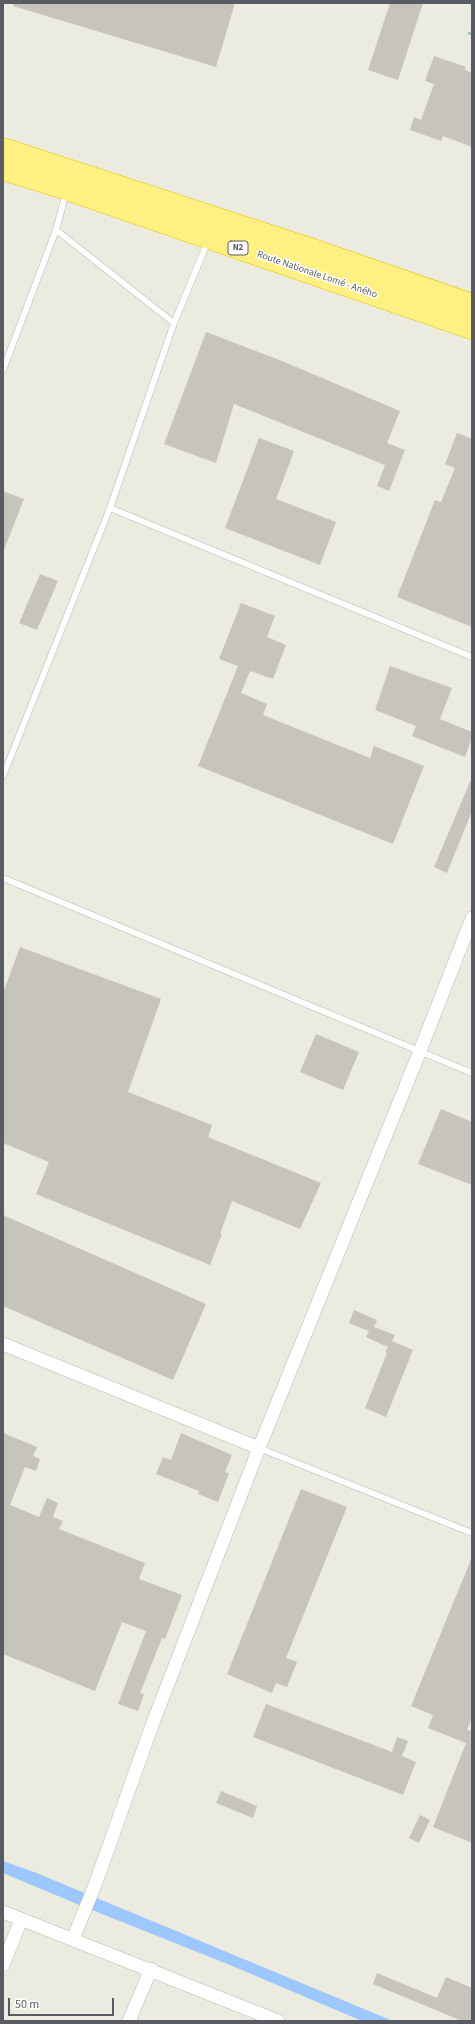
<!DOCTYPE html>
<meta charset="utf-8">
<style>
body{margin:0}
#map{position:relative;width:475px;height:2024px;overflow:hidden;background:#ecebdf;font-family:"Source Sans 3",sans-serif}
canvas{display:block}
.frame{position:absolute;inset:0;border:4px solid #585b61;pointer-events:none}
.scale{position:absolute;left:8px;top:1998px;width:106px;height:18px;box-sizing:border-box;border:2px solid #585b61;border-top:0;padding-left:5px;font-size:12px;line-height:14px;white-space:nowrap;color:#585b61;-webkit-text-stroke:3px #fff;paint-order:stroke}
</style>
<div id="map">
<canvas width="475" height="2024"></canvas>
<div class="frame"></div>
<div class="scale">50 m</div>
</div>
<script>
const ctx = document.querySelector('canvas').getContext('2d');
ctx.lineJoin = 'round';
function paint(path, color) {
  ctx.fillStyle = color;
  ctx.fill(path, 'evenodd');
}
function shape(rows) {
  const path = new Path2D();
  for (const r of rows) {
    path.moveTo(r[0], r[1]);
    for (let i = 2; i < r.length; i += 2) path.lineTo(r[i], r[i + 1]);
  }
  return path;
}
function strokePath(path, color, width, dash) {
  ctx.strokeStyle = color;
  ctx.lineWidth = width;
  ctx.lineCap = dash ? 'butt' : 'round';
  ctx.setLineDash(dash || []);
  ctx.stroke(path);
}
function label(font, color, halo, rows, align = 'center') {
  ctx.font = font + ' "Source Sans 3",sans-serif';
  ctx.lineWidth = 3;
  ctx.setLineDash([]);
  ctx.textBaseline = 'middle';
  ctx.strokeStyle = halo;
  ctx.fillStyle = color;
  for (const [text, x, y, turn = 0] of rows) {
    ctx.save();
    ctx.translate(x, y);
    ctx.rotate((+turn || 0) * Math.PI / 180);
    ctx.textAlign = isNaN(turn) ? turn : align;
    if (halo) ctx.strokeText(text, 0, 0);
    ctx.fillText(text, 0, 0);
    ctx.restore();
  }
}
const water = shape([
 [3,1861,34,1872,393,2021,362,2021,230,1965,77,1904,3,1873]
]);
const building = shape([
 [13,3,235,3,216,67,13,6],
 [390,3,423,3,398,80,368,70],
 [434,56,466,67,465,70,472,73,472,147,443,136,441,141,410,130,414,117,421,120,434,84,425,81],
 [206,332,282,361,400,411,387,443,405,450,389,491,377,486,385,465,234,404,216,463,164,444],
 [457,433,472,439,472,627,397,597,435,500,441,502,455,468,445,464],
 [259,438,294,451,276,499,336,522,320,565,225,528],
 [3,491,24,499,4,550,3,550],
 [40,574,58,581,37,630,19,623],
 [241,603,275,616,267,637,286,645,273,679,250,671,241,693,267,704,263,715,370,758,374,746,424,766,393,844,198,766,238,666,219,659],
 [390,666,452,688,440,719,472,732,472,738,465,757,412,736,416,726,375,710],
 [472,777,472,811,447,873,434,867],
 [20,947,161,999,128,1092,212,1125,208,1137,321,1183,300,1229,232,1201,220,1234,222,1234,210,1265,36,1194,49,1162,3,1143,3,993],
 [316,1034,359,1052,343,1090,300,1072],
 [441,1109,472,1122,472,1185,418,1164],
 [3,1215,206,1304,173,1380,3,1306],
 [354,1310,377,1320,374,1327,395,1335,392,1341,413,1350,386,1417,365,1408,387,1353,385,1352,388,1347,366,1337,369,1331,349,1323],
 [3,1433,37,1447,33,1456,40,1459,36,1471,25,1467,10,1505,39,1517,47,1498,58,1503,53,1517,63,1521,59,1529,145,1563,139,1579,182,1595,165,1639,162,1638,140,1693,144,1694,138,1711,118,1704,146,1631,122,1622,95,1691,3,1654],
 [181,1433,232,1455,225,1472,229,1473,218,1502,198,1494,199,1491,156,1474,163,1457,171,1460],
 [301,1489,347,1507,286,1658,297,1662,287,1687,276,1683,272,1693,227,1674],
 [472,1557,472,1718,467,1730,472,1731,472,1843,433,1827,466,1743,428,1728,433,1715,411,1706],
 [266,1704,392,1752,397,1737,408,1741,402,1756,416,1762,403,1795,253,1737],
 [221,1791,257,1806,253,1818,216,1803],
 [420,1815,430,1820,419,1843,409,1838],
 [377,1973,437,1998,446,1977,472,1988,472,2021,462,2021,373,1984]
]);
const path = shape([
 [468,33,472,34]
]);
const lane = shape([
 [56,230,174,323],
 [3,370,56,230,66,193],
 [110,508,472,657],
 [3,776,110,508,174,323,208,241],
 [3,878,472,1073],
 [259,1448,472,1533]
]);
const street = shape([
 [3,1344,259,1448],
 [3,1912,278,2021],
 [73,1939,95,1885,151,1728,259,1448,420,1051,472,918],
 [3,1965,21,1920],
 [129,2021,151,1969]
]);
const highway = shape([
 [3,149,310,249,472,305],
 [3,169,67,189,472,328]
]);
const shields = [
 [238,248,20]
];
const shieldNames = [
 ["N2",238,248]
];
const streetNames = [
 ["Route Nationale Lomé - Aného",317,275,19]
];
paint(water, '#9cc7ff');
paint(building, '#c7c4bc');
strokePath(lane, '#b7b9bf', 7);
strokePath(street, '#b7b9bf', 14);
strokePath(highway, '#ebc000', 23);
strokePath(path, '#93c6a8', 2.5, [4, 2]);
strokePath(lane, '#fff', 6);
strokePath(street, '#fff', 13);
strokePath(highway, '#fff083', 22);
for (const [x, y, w] of shields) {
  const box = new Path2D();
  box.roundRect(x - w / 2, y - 7, w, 14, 3);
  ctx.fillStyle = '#fff';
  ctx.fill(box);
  strokePath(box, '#585b61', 1);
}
label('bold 9px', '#585b61', null, shieldNames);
label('10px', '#585b61', '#fff', streetNames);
</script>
